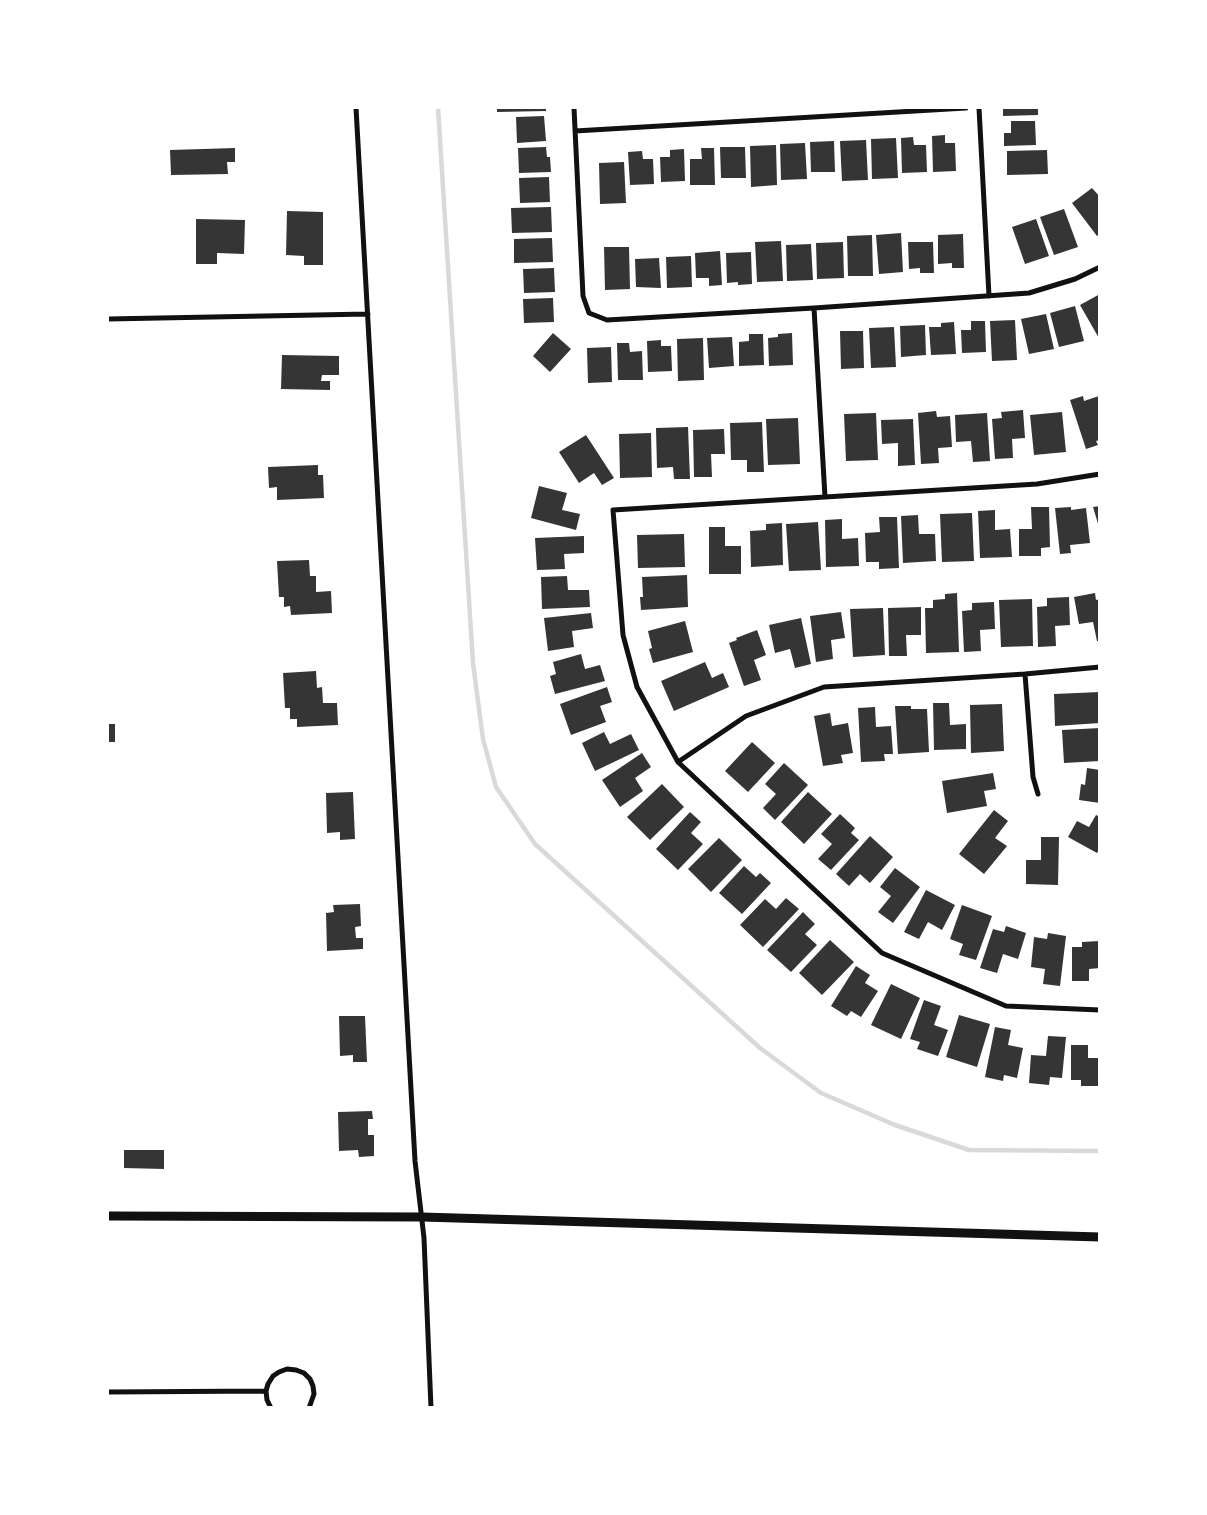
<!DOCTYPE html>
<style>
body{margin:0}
#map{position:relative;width:1207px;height:1515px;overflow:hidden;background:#fff;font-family:"Titillium Web",sans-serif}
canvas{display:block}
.frame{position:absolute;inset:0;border:109px solid #fff;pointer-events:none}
</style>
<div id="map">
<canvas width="1207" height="1515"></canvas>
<div class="frame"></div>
</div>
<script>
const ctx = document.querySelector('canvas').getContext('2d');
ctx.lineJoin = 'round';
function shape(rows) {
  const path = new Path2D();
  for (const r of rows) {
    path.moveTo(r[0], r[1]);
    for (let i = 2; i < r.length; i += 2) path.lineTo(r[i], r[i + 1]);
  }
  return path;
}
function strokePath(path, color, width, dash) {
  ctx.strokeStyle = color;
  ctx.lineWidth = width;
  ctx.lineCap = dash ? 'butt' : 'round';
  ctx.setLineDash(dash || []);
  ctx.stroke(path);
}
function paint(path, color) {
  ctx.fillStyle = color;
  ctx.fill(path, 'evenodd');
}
const stream = shape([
 [438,108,473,663,483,739,496,787,535,844,760,1048,821,1093,895,1125,969,1150,1100,1151]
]);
const building = shape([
 [497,108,546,108,546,111,497,112],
 [1003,108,1038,108,1038,115,1003,116],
 [544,116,546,141,517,143,516,117],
 [1011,121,1035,121,1036,145,1004,146,1004,133,1011,133],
 [945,135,945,143,955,143,956,171,933,172,932,136],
 [913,137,914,145,926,145,927,172,902,173,901,138],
 [896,138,898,178,872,179,871,139],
 [866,140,868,180,842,181,840,141],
 [834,141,835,172,811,172,810,142],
 [805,143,807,179,781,180,780,144],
 [776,145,777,185,751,187,750,146],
 [546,147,547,157,550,157,551,172,519,173,518,148],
 [720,147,745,147,746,178,721,178],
 [235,148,235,162,227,162,228,174,171,175,170,150],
 [701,148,714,148,715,185,690,185,690,159,702,159],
 [684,149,685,181,661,182,660,157,670,157,670,150],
 [1047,150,1048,174,1007,175,1007,151],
 [642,151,643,159,653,159,654,184,630,185,628,152],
 [624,162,626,203,600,204,599,163],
 [549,177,550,202,520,203,519,178],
 [1092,188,1100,197,1100,234,1097,236,1072,203],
 [551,207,552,232,512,233,511,208],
 [1064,209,1078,247,1054,255,1040,217],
 [287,211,323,212,323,265,304,265,304,256,286,255],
 [196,219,245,220,244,254,217,253,217,264,196,264],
 [1036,219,1049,256,1025,264,1012,227],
 [901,233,903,272,879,274,876,235],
 [963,234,964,268,952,268,952,263,938,264,938,235],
 [872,235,873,276,848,276,847,236],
 [552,238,553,262,514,263,514,239],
 [781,241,783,281,757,282,755,242],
 [843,242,844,278,817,279,816,243],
 [908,242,933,242,934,273,920,273,920,268,909,269],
 [811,244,813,280,787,281,786,245],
 [604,247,629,247,630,289,605,290],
 [720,251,722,285,709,286,709,278,696,278,695,253],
 [751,252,752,284,738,285,738,282,727,283,726,253],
 [691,256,692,287,667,288,666,257],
 [659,258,661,288,636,287,635,259],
 [554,268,555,292,524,293,523,269],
 [1100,294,1100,340,1080,305],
 [553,298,554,322,524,323,523,299],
 [1075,306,1084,341,1059,347,1050,313],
 [1046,314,1054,349,1029,354,1021,319],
 [1015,320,1017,360,992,361,990,321],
 [971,321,985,321,986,352,962,353,961,330,971,330],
 [954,322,956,354,931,355,929,327,941,327,941,323],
 [925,325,926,355,901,357,900,326],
 [894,327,896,367,871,368,869,328],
 [840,331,863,331,864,368,841,369],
 [553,333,571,349,550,372,533,356],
 [792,333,793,365,769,366,768,338,778,337,778,334],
 [749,334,763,334,764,365,739,366,739,342,749,341],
 [732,337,734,366,709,368,707,338],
 [703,338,704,380,678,381,677,339],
 [661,340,661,346,671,346,672,371,648,372,647,341],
 [617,343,629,343,630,352,642,351,643,380,618,380],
 [611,347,612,382,588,383,587,348],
 [282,355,339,356,339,375,322,375,321,381,330,381,330,390,281,389],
 [1083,396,1084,401,1099,396,1100,399,1100,440,1096,441,1098,445,1086,449,1070,400],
 [1023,410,1025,438,1012,439,1013,458,995,459,992,419,1002,418,1001,412],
 [936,411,937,417,950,416,952,447,938,448,939,463,921,464,918,413],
 [1062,412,1066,452,1034,455,1030,415],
 [876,413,878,460,846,461,844,414],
 [987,413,990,461,973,462,971,441,956,442,955,415],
 [798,418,800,464,768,465,766,419],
 [913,419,915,465,898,466,898,443,882,444,881,420],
 [762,422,764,472,747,472,747,460,731,460,730,423],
 [688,427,690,479,674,479,673,467,657,468,656,428],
 [724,429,725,454,711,454,712,477,694,477,693,430],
 [651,433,652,477,620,478,619,434],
 [586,435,614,478,602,485,594,473,579,483,559,452],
 [318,465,318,475,323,475,324,498,277,500,277,487,269,488,268,467],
 [539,486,567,493,562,510,580,514,576,530,531,518],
 [1100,506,1100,527,1099,527,1093,507],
 [1031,507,1049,507,1050,547,1041,548,1041,556,1019,556,1019,529,1032,529],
 [1071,507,1071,510,1086,508,1090,543,1070,545,1071,553,1060,554,1055,508],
 [995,510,995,530,1010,529,1012,557,980,558,978,511],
 [972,513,974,561,942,562,940,514],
 [918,515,919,534,935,534,936,561,903,563,901,516],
 [879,517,897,517,899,568,879,569,879,562,866,562,865,533,880,532],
 [842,519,842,539,858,538,859,566,826,567,825,520],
 [818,522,821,570,789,571,786,524],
 [782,523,783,565,751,567,750,531,766,530,766,524],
 [709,527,725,527,725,546,741,546,741,574,709,574],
 [684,534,685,567,638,568,637,535],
 [584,536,584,553,564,554,565,569,537,570,535,538],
 [309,560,310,576,316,576,316,592,331,591,332,613,291,615,290,606,284,607,284,597,279,597,277,561],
 [687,575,688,607,641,610,640,597,643,597,642,577],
 [567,576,568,590,589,590,590,607,542,609,541,577],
 [957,593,959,652,926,653,925,608,933,608,933,600,945,599,945,594],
 [1095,593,1096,600,1100,599,1100,641,1097,641,1093,622,1079,624,1074,597],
 [1069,597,1070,625,1055,626,1056,646,1038,647,1037,607,1047,606,1047,598],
 [1032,599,1033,646,1001,647,999,600],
 [994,602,995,629,980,630,981,651,964,652,962,611,972,610,972,603],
 [921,607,921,635,906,635,907,656,889,656,888,608],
 [883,608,885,655,853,657,850,609],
 [841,612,845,638,831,640,833,659,816,662,810,616],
 [591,613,593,628,572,631,574,647,548,651,544,618],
 [801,618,811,664,795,668,790,649,775,653,769,625],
 [685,621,693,652,653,663,649,649,652,648,648,631],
 [757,630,766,655,754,660,761,680,744,686,729,643,737,640,736,638],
 [581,654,585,669,600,665,605,681,555,694,550,676,556,674,553,662],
 [705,662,712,678,723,673,729,687,674,711,661,681],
 [316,671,317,688,322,687,323,703,337,703,338,725,297,727,297,719,290,719,290,708,285,708,283,673],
 [607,687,612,702,600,706,606,722,571,735,560,704],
 [1100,692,1100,723,1055,726,1054,694],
 [933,703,949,703,950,725,966,724,966,749,934,750],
 [1002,704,1004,751,971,753,970,705],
 [895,706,911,706,911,709,927,709,929,752,898,754],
 [875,707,876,727,891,726,893,754,884,754,885,761,861,762,858,708],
 [830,713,832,726,848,723,853,753,841,755,843,763,823,766,814,716],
 [108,724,115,724,115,742,108,742],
 [1100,728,1100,761,1064,763,1062,730],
 [604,732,610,744,631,734,639,750,595,771,582,743],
 [752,742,775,763,748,792,725,771],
 [642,753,651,767,635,778,643,791,620,807,602,780],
 [784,763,808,785,775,820,763,808,776,794,765,784],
 [1087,768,1100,770,1100,803,1079,800,1081,784,1085,785],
 [993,773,996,789,984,791,987,806,947,813,942,781],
 [662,784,684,807,650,840,627,817],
 [353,792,355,839,340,840,340,832,327,833,326,793],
 [808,792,832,814,804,844,781,822],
 [994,810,1008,821,995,838,1007,846,984,874,959,854],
 [690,812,701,822,691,833,703,844,678,870,656,849],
 [840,814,855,828,851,833,859,840,831,870,818,859,832,844,821,834],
 [1096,815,1100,817,1100,848,1097,853,1068,837,1077,821,1089,827],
 [870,836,893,857,870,883,860,874,849,886,836,874],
 [1041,837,1059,837,1058,885,1026,884,1026,860,1041,860],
 [719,838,742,860,711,892,688,869],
 [744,866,756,877,760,873,771,883,742,914,719,893],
 [895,868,920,887,893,923,878,912,891,896,880,887],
 [926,890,955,905,942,930,928,922,919,939,904,932],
 [786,898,799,909,763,947,740,925,765,899,776,909],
 [360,904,361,926,355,927,356,938,363,938,363,949,327,951,326,913,334,912,333,905],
 [962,905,992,916,976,960,959,955,963,944,950,939],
 [803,912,815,924,805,934,817,945,791,972,767,950],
 [1006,926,1026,933,1018,959,1003,954,997,973,980,968,993,929,1004,932],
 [1048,933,1066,936,1060,986,1043,984,1045,969,1031,967,1034,937,1047,939],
 [830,940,854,962,822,995,799,973],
 [1100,941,1100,968,1089,969,1089,981,1072,981,1072,947,1082,947,1082,942],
 [856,966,870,975,865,983,878,991,861,1017,851,1011,847,1016,831,1006],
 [891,984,920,998,901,1039,871,1025],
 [924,1000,941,1006,934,1025,948,1030,938,1056,917,1049,920,1042,910,1039],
 [959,1015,990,1024,977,1067,946,1057],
 [339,1016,365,1016,367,1062,353,1062,353,1055,340,1056],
 [995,1027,1011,1030,1008,1045,1023,1048,1017,1078,1004,1075,1003,1081,985,1077],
 [1048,1036,1066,1037,1062,1078,1050,1077,1049,1085,1029,1083,1031,1055,1046,1056],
 [1071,1045,1088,1045,1088,1058,1100,1058,1100,1086,1081,1086,1081,1080,1071,1080],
 [372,1111,373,1119,368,1119,368,1135,374,1135,374,1156,359,1157,358,1150,339,1151,338,1112],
 [124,1150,164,1150,164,1169,124,1168]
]);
const minor = shape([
 [356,108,415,1161,424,1238,431,1408],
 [574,108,583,296,589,313,607,320,814,308,1029,293,1075,279,1100,267],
 [979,108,989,296],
 [575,131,966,108],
 [814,308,825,497],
 [108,319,368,314],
 [1100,474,1037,484,613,510,623,635,637,687,678,762,882,953,1006,1006,1100,1010],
 [1025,674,1033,777,1038,794],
 [678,762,746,716,824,687,1025,674,1100,667],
 [108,1392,266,1391],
 [271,1408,267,1400,266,1391,268,1384,273,1376,279,1372,287,1369,296,1370,304,1373,310,1379,313,1386,314,1394,309,1408]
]);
const tertiary = shape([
 [108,1216,422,1217,1100,1237]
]);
strokePath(stream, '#d9d9d9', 4.5);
paint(building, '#353535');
strokePath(minor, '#111', 5);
strokePath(tertiary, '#111', 9);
</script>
